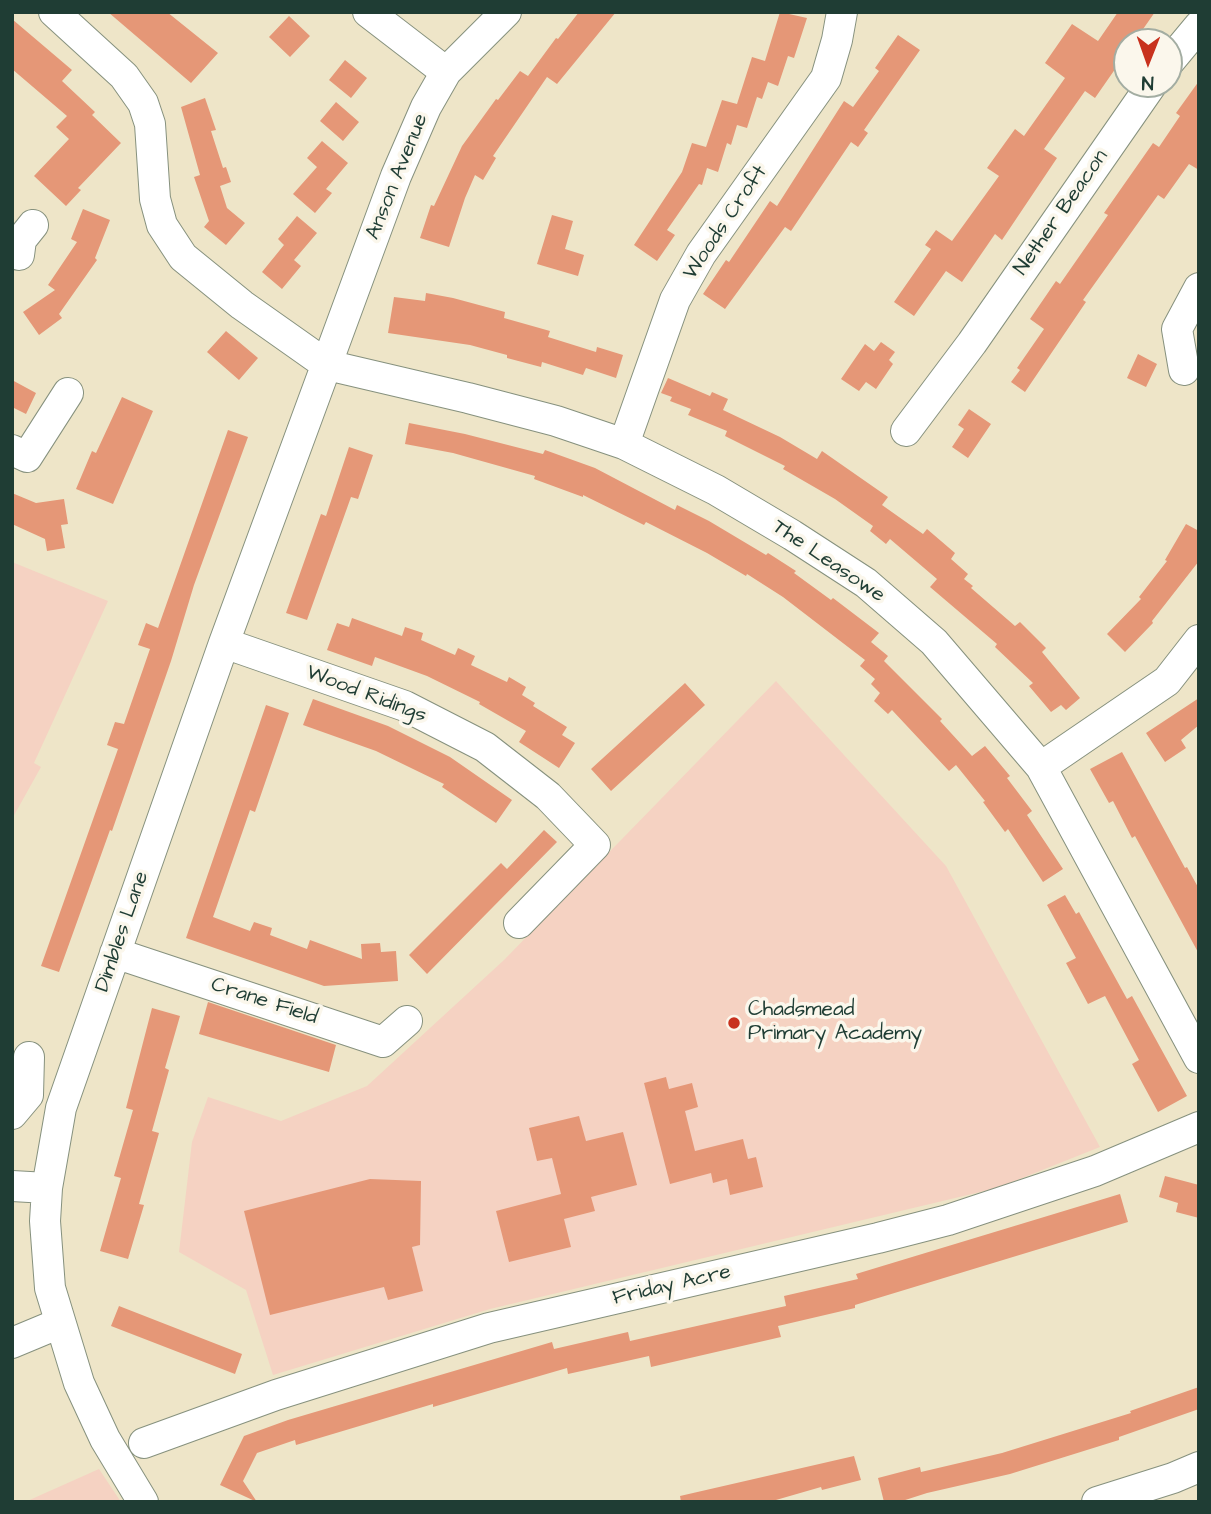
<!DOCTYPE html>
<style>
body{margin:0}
#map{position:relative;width:1211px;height:1514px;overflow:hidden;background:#eee5c8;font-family:"Architects Daughter",sans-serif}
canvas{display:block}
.frame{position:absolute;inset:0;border:14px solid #1f3d34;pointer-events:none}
.north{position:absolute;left:1113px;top:28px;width:70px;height:70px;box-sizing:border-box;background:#fbf7ec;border:2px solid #a3ada2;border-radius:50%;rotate:181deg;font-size:19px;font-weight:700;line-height:28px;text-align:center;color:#1f3d34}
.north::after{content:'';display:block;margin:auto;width:24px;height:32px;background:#c8321e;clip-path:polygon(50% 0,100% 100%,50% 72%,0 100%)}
</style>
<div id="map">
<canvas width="1211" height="1514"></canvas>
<div class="frame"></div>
<div class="north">N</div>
</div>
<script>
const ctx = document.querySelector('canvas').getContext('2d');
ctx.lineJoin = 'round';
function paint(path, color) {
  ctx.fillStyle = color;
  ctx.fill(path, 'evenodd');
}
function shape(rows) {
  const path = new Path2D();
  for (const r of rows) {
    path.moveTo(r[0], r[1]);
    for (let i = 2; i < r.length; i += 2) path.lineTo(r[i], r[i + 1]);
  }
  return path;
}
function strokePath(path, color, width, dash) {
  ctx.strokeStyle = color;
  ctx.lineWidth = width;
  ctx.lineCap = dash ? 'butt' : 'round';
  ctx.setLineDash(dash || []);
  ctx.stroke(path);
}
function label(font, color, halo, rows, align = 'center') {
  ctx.font = font + ' "Architects Daughter",sans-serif';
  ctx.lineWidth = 7;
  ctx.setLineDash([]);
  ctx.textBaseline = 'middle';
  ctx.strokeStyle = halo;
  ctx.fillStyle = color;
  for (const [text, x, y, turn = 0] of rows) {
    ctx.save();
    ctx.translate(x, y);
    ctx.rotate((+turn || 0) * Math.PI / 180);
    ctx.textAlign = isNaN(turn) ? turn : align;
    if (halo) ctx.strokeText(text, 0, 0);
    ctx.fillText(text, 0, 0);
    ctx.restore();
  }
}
const built = shape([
 [12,562,108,601,34,763,41,767,12,819],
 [776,681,946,866,1100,1147,997,1188,490,1309,273,1375,246,1290,179,1252,192,1142,208,1097,281,1121,367,1086,504,960],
 [99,1469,121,1502,25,1502]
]);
const building = shape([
 [108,12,167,12,218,53,191,83],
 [579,12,616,12,557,84,547,77,493,156,496,158,483,180,475,175,465,198,449,247,420,238,431,205,434,206,462,146,496,99,498,100,520,71,528,76,556,38,558,39],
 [780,12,807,18,794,58,788,56,778,86,768,82,762,99,757,97,747,128,737,125,731,145,727,143,718,172,707,168,702,185,699,184,667,230,675,235,657,261,634,245,682,172,692,143,706,147,722,100,737,104,752,57,765,61],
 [1118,12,1155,12,1134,42,1127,42,1127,52,1095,98,1085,91,1044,149,1057,158,1002,240,995,234,962,282,946,271,914,316,894,302,931,249,925,245,936,230,952,241,999,176,987,168,1015,129,1024,136,1065,78,1045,63,1072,24,1098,41],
 [289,16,310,36,290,57,269,37],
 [12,19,72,70,62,81,95,112,92,115,121,143,78,188,81,190,66,206,34,176,69,139,56,127,67,116,12,69],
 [898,35,920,50,864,130,868,133,858,147,851,142,791,231,785,227,725,309,703,294,726,260,729,262,770,201,777,206,844,101,853,107,879,71,875,68],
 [345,60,367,78,351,98,329,80],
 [1199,81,1199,170,1189,164,1164,199,1158,195,1083,300,1086,302,1025,392,1011,382,1020,370,1017,368,1044,329,1030,319,1056,281,1060,284,1108,215,1104,213,1153,143,1159,147,1180,116,1176,113],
 [205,98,216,130,211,131,223,168,226,167,231,182,220,186,227,208,245,223,226,245,204,227,209,221,194,177,200,175,181,107],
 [336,102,359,122,343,141,320,121],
 [322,141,348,163,326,189,332,193,315,213,293,194,317,167,307,158],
 [83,209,110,220,95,258,97,260,59,314,62,318,39,335,23,312,55,290,48,285,77,242,71,239],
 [552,215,573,221,565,249,584,255,578,276,537,264],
 [297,216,317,233,294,260,301,266,282,289,262,272,284,245,278,239],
 [426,293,453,298,505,312,504,318,550,331,548,337,596,352,597,347,623,355,616,378,586,368,583,375,542,362,541,367,507,358,507,355,470,345,388,333,394,297,425,301],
 [226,331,258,358,239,380,207,352],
 [881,342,895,352,889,360,893,364,876,389,866,382,859,391,841,379,865,344,874,351],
 [1138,354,1157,364,1146,387,1127,378],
 [668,378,710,396,712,392,728,399,723,410,780,437,817,459,822,451,888,497,882,505,923,534,927,529,955,553,951,559,968,574,964,579,973,586,971,588,1015,626,1020,622,1046,648,1042,652,1080,698,1066,710,1061,705,1051,712,1029,686,1033,683,995,647,997,644,930,587,937,579,890,539,886,544,870,531,873,526,835,499,783,469,785,466,725,436,727,431,688,415,691,409,670,401,672,397,661,393],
 [12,380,36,393,26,414,12,407],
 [122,397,153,411,113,504,76,489,92,451,96,453],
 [969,409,991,424,968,458,952,447,964,429,958,425],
 [409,423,465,434,543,454,545,450,595,468,675,510,677,505,709,521,766,555,768,553,796,571,794,573,831,600,833,598,879,633,871,642,888,656,884,661,942,719,940,721,972,756,985,746,1010,776,1007,778,1032,811,1027,815,1063,869,1043,882,1008,829,1005,832,983,802,985,801,956,765,949,771,892,710,888,714,874,701,880,693,871,684,875,679,860,666,865,660,783,597,747,574,746,576,707,553,646,522,644,525,583,495,583,497,534,479,535,476,453,453,405,444],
 [228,430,248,437,194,585,171,661,112,831,110,830,59,972,41,966,118,749,107,745,115,722,124,724,150,649,138,645,146,623,158,628],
 [349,447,373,455,358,499,351,497,307,620,286,613,321,514,326,516],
 [12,493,36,503,64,499,68,524,61,525,65,548,47,551,45,539,12,524],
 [1186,524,1199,531,1199,561,1152,621,1153,623,1125,652,1107,634,1141,599,1139,597,1167,561,1165,560],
 [352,618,402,636,405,627,423,633,421,640,455,655,458,648,475,656,471,665,507,682,509,677,526,687,522,695,535,703,533,706,567,727,562,735,575,743,559,768,519,742,526,731,479,704,480,702,427,676,375,657,372,666,327,650,337,623,349,627],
 [685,683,705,705,611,791,591,769],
 [1199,698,1199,725,1181,740,1186,748,1165,762,1146,733],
 [313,699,388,726,450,757,512,800,496,823,442,787,444,784,376,751,303,725],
 [266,705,289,713,255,812,250,810,213,917,250,931,254,922,272,928,270,935,307,949,310,940,362,959,361,944,380,943,381,952,396,951,398,981,324,986,186,938],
 [1122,752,1185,868,1187,867,1199,889,1199,954,1135,836,1132,838,1113,801,1109,803,1090,769],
 [544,830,557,842,427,974,409,955,501,863,507,869],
 [1065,895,1076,914,1079,912,1127,999,1132,996,1187,1096,1158,1112,1132,1064,1139,1060,1105,996,1088,1004,1066,963,1076,958,1047,905],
 [208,1002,336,1045,329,1072,199,1034],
 [152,1008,180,1016,165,1068,169,1070,152,1131,159,1133,139,1204,144,1205,128,1259,100,1251,121,1178,114,1176,133,1110,126,1108],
 [666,1077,669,1089,692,1083,698,1107,685,1111,695,1151,743,1139,748,1159,756,1157,763,1187,730,1195,727,1179,713,1183,711,1173,670,1184,644,1083],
 [579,1116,586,1141,623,1132,637,1185,591,1197,595,1211,564,1219,571,1247,509,1262,496,1211,561,1194,552,1158,537,1161,529,1128],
 [1165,1176,1199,1185,1199,1218,1176,1212,1178,1203,1159,1197],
 [370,1179,421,1181,420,1245,412,1247,423,1291,388,1300,384,1287,270,1315,244,1211],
 [1120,1194,1128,1222,855,1305,855,1308,778,1326,781,1337,651,1367,649,1356,568,1374,567,1368,433,1407,433,1404,296,1445,295,1440,257,1453,243,1481,257,1502,220,1485,244,1436,288,1420,552,1342,554,1349,628,1332,630,1341,786,1306,784,1296,858,1279,856,1274],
 [119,1306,242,1354,235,1374,111,1326],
 [1199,1387,1199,1409,1119,1437,1119,1440,1010,1474,927,1493,899,1502,884,1502,878,1478,920,1467,921,1472,1002,1453,1131,1413,1130,1411],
 [854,1456,861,1480,822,1490,821,1487,769,1502,681,1502,680,1496]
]);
const minor = shape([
 [54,12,124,76,143,103,150,124,155,199,162,225,183,257,242,305,327,365,468,398,556,421,624,444,716,490,792,535,866,583,934,642,1041,767,1199,1058],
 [368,12,446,72],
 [1169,62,1199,26],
 [19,255,21,240,33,225],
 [1184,370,1177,329,1199,288],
 [906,431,972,343,1152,84],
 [624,444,675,300,701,254,826,78,837,40,842,12],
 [12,450,27,457,68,393],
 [224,643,405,706,485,747,548,796,595,845,519,923],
 [1041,767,1167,681,1199,640],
 [115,953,383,1042,407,1021],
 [12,1114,28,1095,29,1057],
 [12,1186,47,1188],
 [12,1343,60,1323],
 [144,1443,276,1395,489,1328,878,1238,948,1220,1095,1171,1199,1127],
 [143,1502,105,1439,79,1383,50,1288,45,1221,47,1188,61,1108,224,643,396,176,426,107,446,72,506,12],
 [1097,1502,1173,1478,1199,1467]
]);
const markers = [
 [734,1023,7,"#c8321e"]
];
const streetNames = [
 ["Anson Avenue",398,177,-68],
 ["Nether Beacon",1062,213,-55],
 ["Woods Croft",726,223,-56],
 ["The Leasowe",828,562,34],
 ["Wood Ridings",366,695,21],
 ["Dimbles Lane",123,932,-71],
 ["Crane Field",264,1002,18],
 ["Friday Acre",672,1286,-13]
];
const poiNames = [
 ["Chadsmead",748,1011],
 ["Primary Academy",748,1035]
];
paint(built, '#f5d2c2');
paint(building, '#e59777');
strokePath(minor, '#86917e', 32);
strokePath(minor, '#fff', 30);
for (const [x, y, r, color] of markers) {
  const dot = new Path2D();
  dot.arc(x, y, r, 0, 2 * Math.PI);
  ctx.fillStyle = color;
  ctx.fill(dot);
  strokePath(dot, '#fbf7ec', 2.5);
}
label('21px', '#1f3d34', '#fbf7ec', streetNames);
label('21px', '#1f3d34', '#fbf7ec', poiNames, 'left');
</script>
